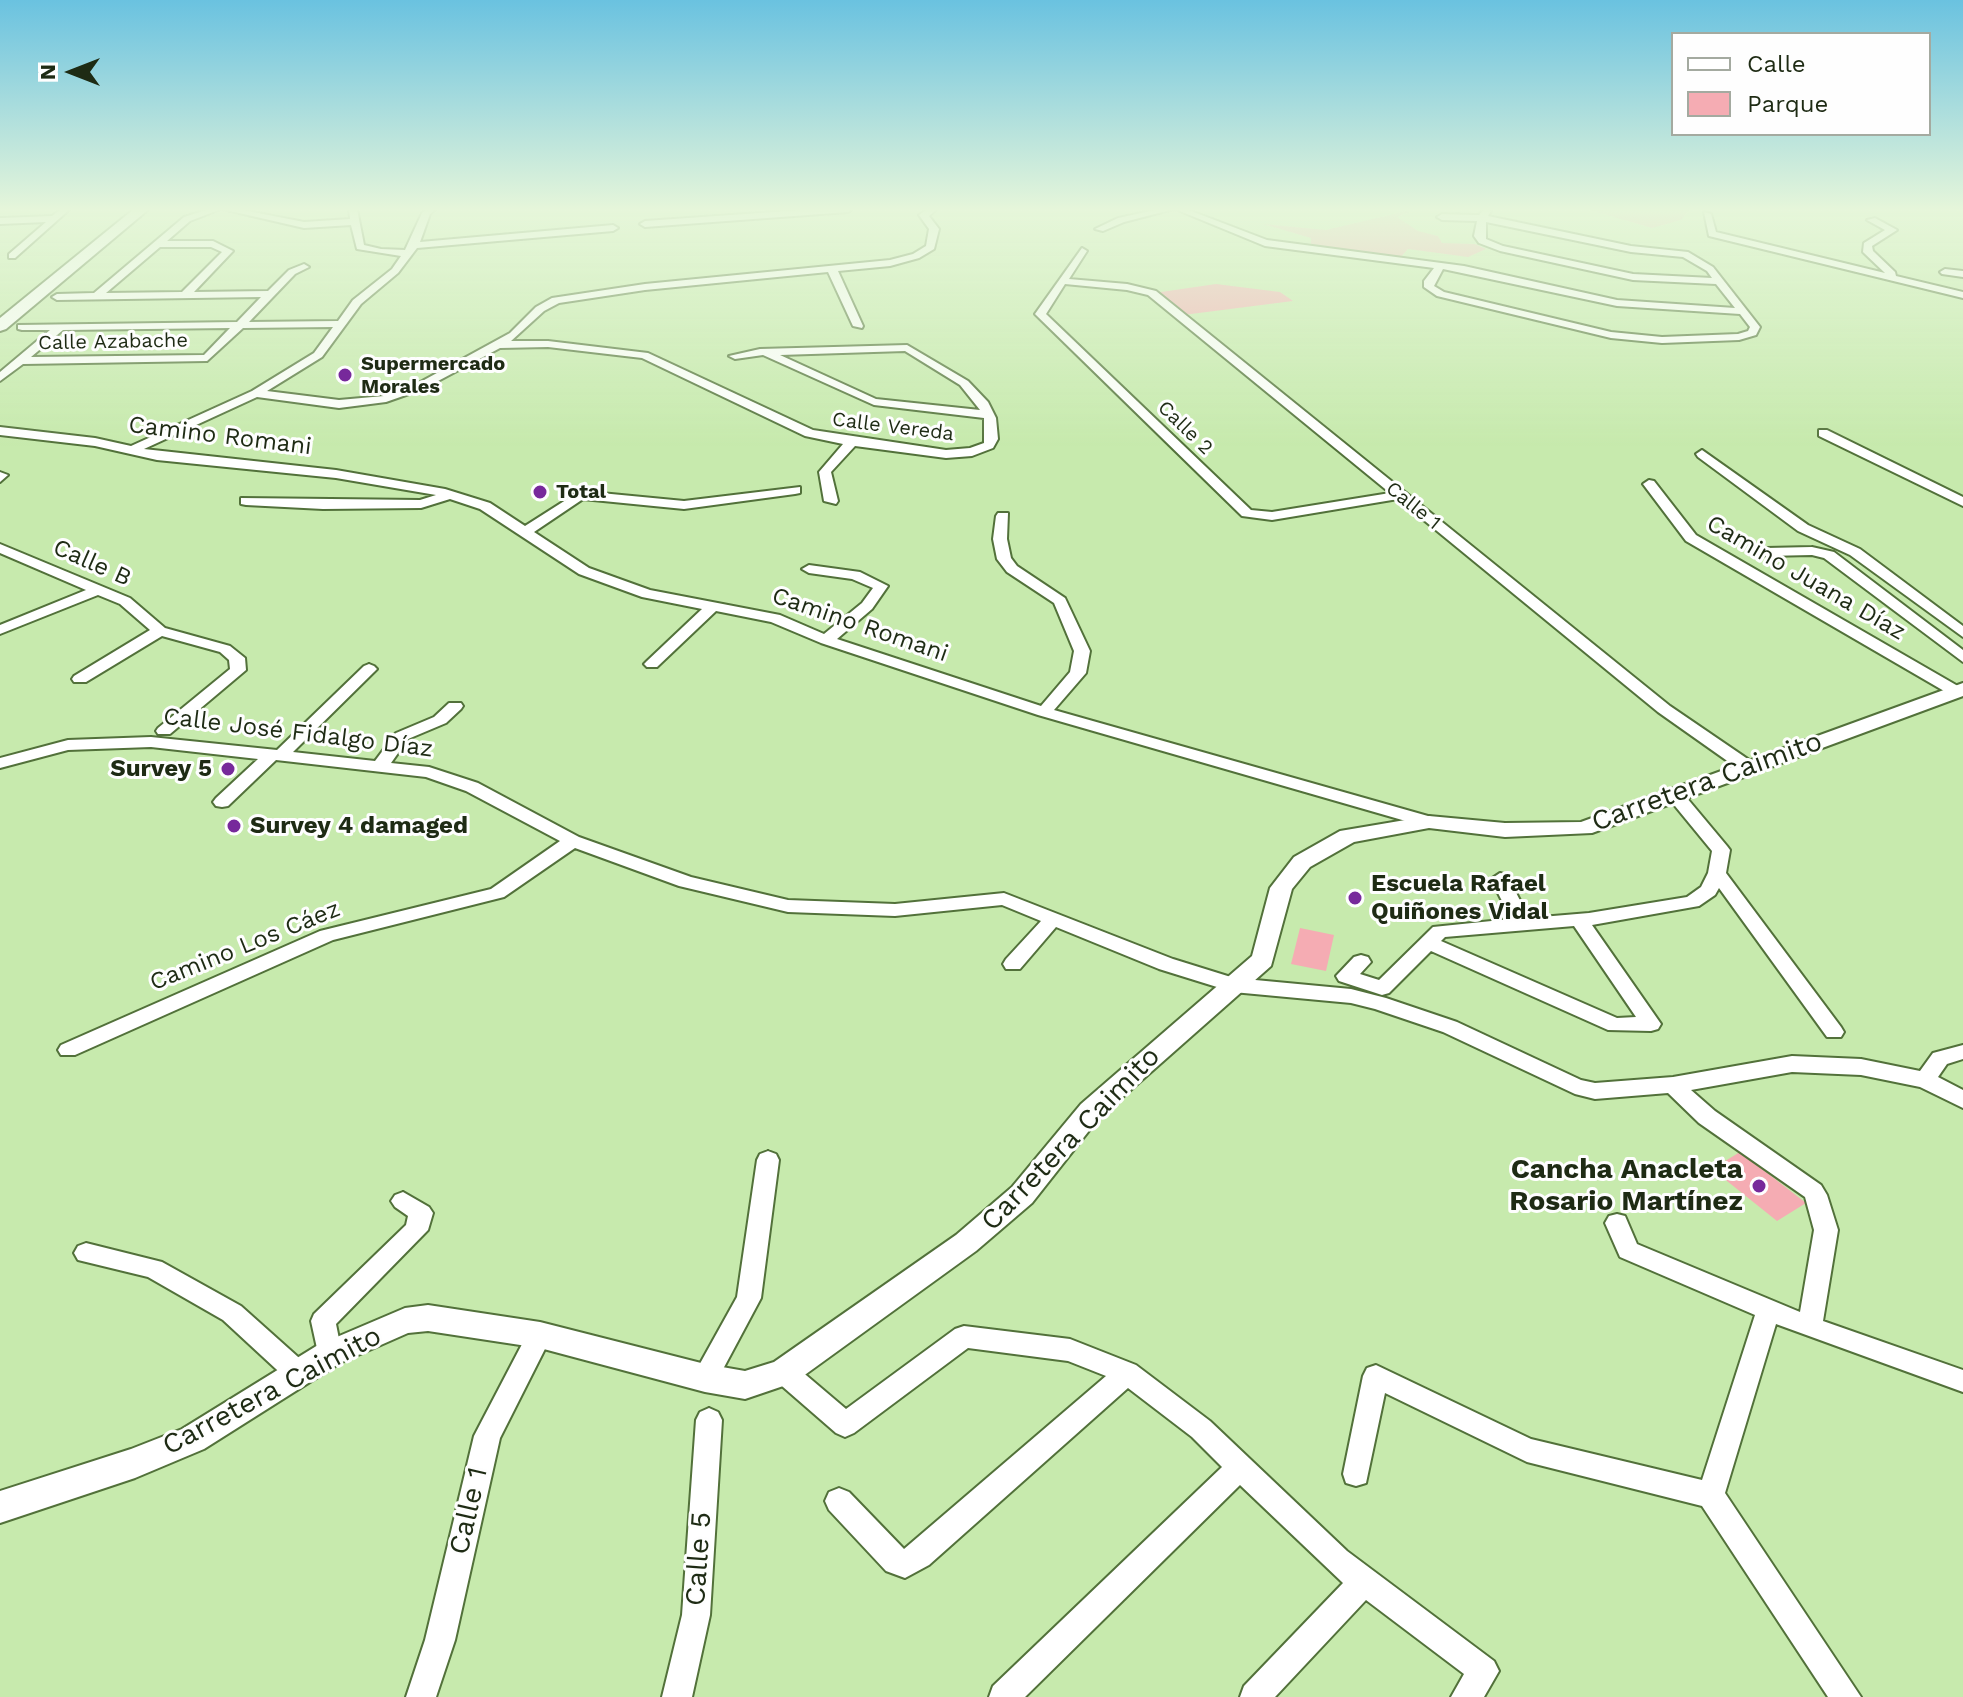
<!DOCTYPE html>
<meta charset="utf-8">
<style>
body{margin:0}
#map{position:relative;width:1963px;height:1697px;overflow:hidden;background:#c7eaad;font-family:"Work Sans",sans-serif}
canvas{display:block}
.legend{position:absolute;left:1671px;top:32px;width:260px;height:104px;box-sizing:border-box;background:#fefefe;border:2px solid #a4aaa0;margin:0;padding:10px 14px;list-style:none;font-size:24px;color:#1e2b14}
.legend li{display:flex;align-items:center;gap:16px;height:40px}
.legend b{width:40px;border:2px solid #a4aaa0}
.north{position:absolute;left:32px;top:32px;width:80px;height:80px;-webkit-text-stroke:6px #fefefe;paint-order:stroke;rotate:270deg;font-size:22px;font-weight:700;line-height:32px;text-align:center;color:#1e2b14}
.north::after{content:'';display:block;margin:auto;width:28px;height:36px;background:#1e2b14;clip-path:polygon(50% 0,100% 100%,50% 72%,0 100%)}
</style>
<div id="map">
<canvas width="1963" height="1697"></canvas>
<ul class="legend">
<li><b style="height:10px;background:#fff"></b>Calle</li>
<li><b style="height:22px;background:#f5acb3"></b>Parque</li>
</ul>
<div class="north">N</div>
</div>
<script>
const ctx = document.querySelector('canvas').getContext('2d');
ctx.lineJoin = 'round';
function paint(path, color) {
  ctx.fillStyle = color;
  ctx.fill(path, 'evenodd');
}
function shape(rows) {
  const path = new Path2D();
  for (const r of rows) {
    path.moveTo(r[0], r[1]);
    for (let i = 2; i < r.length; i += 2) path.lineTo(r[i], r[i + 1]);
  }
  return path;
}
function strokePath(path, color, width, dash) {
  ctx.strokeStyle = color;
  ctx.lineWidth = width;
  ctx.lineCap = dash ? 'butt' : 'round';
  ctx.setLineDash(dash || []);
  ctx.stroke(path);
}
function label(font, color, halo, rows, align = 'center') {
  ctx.font = font + ' "Work Sans",sans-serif';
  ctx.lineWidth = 6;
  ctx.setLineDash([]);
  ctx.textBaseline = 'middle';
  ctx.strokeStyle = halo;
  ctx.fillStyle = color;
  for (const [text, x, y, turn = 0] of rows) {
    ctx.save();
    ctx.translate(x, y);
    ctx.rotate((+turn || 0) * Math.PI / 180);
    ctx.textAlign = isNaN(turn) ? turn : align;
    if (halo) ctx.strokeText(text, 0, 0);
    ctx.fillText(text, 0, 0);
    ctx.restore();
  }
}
const green = shape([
 [1586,209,1690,209,1681,220,1652,228],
 [1406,211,1410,212,1397,217,1418,231,1438,236,1442,243,1475,244,1486,249,1468,257,1408,249,1399,259,1311,249,1311,238,1263,224,1326,230],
 [1216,284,1280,292,1293,301,1183,315,1154,293],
 [1300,928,1334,935,1326,971,1291,964],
 [1740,1152,1806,1203,1777,1221,1712,1169]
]);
const minor = shape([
 [61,209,70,209,15,258,9,258,9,254,46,222,0,224,0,218,52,216,61,209],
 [209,209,221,209,190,221,167,241,213,241,233,251,194,292,268,291,289,270,304,264,309,267,295,274,249,322,338,321,353,300,392,269,401,256,357,249,351,225,304,228,222,209,238,209,304,222,350,219,349,209,357,209,364,245,381,249,405,250,422,213,426,209,436,209,430,214,420,242,613,225,618,228,613,231,417,248,398,273,361,304,322,357,267,391,339,400,384,396,415,385,510,333,536,307,552,298,645,284,890,260,913,254,926,246,929,229,919,215,927,209,937,209,929,216,939,229,934,249,919,258,890,266,838,271,863,326,862,328,853,326,828,272,645,290,559,303,544,311,511,341,548,341,648,353,813,430,946,450,970,448,984,443,984,418,874,405,763,355,735,359,729,356,760,349,907,345,968,381,988,402,996,418,998,439,993,448,972,456,946,458,855,446,831,472,838,501,836,504,824,501,819,472,843,444,805,436,642,358,548,347,500,348,423,389,386,402,339,408,257,397,144,449,336,470,445,489,490,503,525,526,580,491,684,501,800,487,800,493,795,494,684,509,583,499,534,532,589,568,650,590,780,615,824,634,862,603,873,588,852,579,809,573,802,569,809,565,860,572,888,586,872,609,837,639,1041,706,1070,672,1074,651,1054,603,1007,572,997,559,993,539,996,516,998,513,1008,513,1007,539,1011,558,1017,566,1065,598,1090,651,1086,673,1054,710,1435,818,1438,822,1435,826,1423,826,1038,715,821,643,771,622,716,611,657,667,647,667,644,664,647,661,702,609,642,597,579,574,480,509,450,499,421,508,323,509,246,505,241,504,241,498,420,500,436,495,336,478,157,460,95,446,0,435,0,427,95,438,131,446,252,391,314,353,333,327,243,328,207,361,23,364,0,381,0,372,50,330,22,330,18,329,18,325,237,322,261,297,57,300,52,297,57,294,94,293,184,217,209,209],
 [160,247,211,247,222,252,182,292,106,293,160,247],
 [230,328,204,355,31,357,63,330,230,328],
 [905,351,960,385,980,410,876,399,780,355,905,351],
 [815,209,852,209,848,212,645,227,640,224,645,221,815,209],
 [1159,209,1174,209,1124,222,1103,231,1095,229,1118,218,1159,209],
 [1175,209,1186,209,1267,240,1464,266,1617,300,1735,308,1716,284,1633,280,1500,251,1479,243,1474,236,1477,221,1442,220,1437,217,1442,214,1479,215,1484,209,1489,209,1491,211,1488,216,1631,246,1688,252,1713,267,1760,327,1756,335,1739,340,1662,343,1611,338,1437,296,1424,287,1424,281,1434,268,1265,246,1175,209],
 [1486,222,1631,252,1683,257,1707,271,1712,278,1633,274,1503,246,1486,239,1486,222],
 [1443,269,1617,306,1740,314,1750,327,1748,331,1738,334,1662,337,1611,332,1444,292,1434,286,1443,269],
 [1704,212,1711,214,1716,232,1885,273,1863,252,1864,243,1885,230,1867,220,1875,218,1897,230,1872,246,1873,251,1895,272,1896,276,1963,292,1963,298,1709,236,1704,212],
 [1082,248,1087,251,1069,279,1127,284,1156,291,1670,706,1755,764,1757,768,1755,772,1743,772,1658,712,1398,499,1272,520,1242,516,1035,314,1082,248],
 [1065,284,1127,290,1148,295,1390,493,1272,512,1251,510,1046,314,1065,284],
 [1945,269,1963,271,1963,277,1942,274,1940,272,1945,269],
 [1819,430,1827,430,1963,497,1963,506,1819,436,1819,430],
 [1702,450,1808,525,1860,549,1963,626,1963,637,1850,555,1798,531,1698,457,1696,454,1702,450],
 [0,472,8,475,0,482,0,472],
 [1649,480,1654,481,1696,535,1963,689,1963,695,1951,695,1686,541,1643,484,1649,480],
 [0,544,130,598,165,628,230,646,245,658,246,670,170,734,158,734,156,731,158,728,230,669,229,660,220,652,162,636,86,682,74,682,72,679,74,676,150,630,120,604,98,595,0,634,0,625,86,590,0,553,0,544],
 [1812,547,1834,552,1963,650,1963,662,1824,558,1812,555,1766,556,1759,552,1766,548,1812,547],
 [369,664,374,666,377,669,374,672,293,752,375,761,396,733,434,717,449,703,461,703,463,706,461,709,446,723,408,739,391,763,429,767,478,783,579,837,691,877,788,900,895,904,1004,893,1173,959,1234,978,1351,989,1386,998,1457,1022,1581,1080,1595,1083,1673,1077,1792,1056,1861,1059,1920,1071,1933,1053,1963,1045,1963,1059,1947,1064,1938,1077,1963,1090,1963,1108,1920,1087,1861,1075,1792,1072,1691,1090,1715,1111,1821,1185,1827,1195,1838,1230,1823,1321,1963,1370,1963,1392,1776,1324,1725,1493,1861,1697,1828,1697,1702,1506,1527,1462,1385,1393,1366,1483,1356,1486,1346,1483,1343,1474,1363,1376,1367,1368,1376,1365,1531,1439,1702,1480,1755,1315,1620,1257,1605,1223,1609,1216,1617,1214,1625,1216,1637,1244,1800,1312,1814,1230,1805,1197,1699,1123,1668,1093,1595,1099,1575,1094,1443,1032,1375,1009,1351,1003,1233,992,1159,969,1056,927,1020,969,1006,969,1003,964,1006,959,1041,921,1002,905,895,916,788,912,679,886,575,848,504,897,333,940,75,1055,61,1055,58,1050,61,1045,320,931,491,889,560,841,466,791,426,777,276,760,228,806,222,807,216,806,213,802,216,798,258,759,151,747,68,750,0,768,0,758,68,740,151,737,277,750,364,666,369,664],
 [1675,790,1681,791,1727,846,1730,850,1726,873,1841,1027,1844,1032,1841,1037,1827,1037,1719,888,1715,895,1699,906,1592,925,1661,1024,1658,1029,1651,1031,1608,1030,1431,951,1389,993,1382,995,1339,981,1336,976,1354,957,1361,955,1368,957,1371,962,1360,974,1379,980,1433,927,1511,919,1491,879,1500,873,1507,875,1529,918,1589,913,1687,897,1701,887,1708,873,1712,851,1666,795,1675,790],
 [1574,926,1636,1017,1617,1018,1441,941,1445,937,1574,926],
 [768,1151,776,1154,779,1160,761,1298,714,1386,705,1389,696,1386,692,1378,737,1297,757,1160,760,1154,768,1151],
 [403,1192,429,1207,433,1213,428,1230,336,1324,342,1354,338,1362,329,1365,320,1362,311,1321,314,1314,406,1225,408,1216,395,1207,391,1201,395,1195,403,1192],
 [86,1243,162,1262,241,1306,307,1365,311,1373,307,1381,298,1384,289,1381,223,1320,148,1277,78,1260,74,1253,78,1246,86,1243],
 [540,1324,549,1327,552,1335,500,1438,455,1640,436,1697,406,1697,425,1640,474,1436,531,1327,540,1324],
 [964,1326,1070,1339,1136,1365,1210,1421,1347,1551,1494,1661,1499,1671,1484,1697,1451,1697,1464,1674,1366,1600,1275,1697,1240,1697,1244,1686,1343,1583,1240,1485,1025,1697,989,1697,993,1686,1222,1467,1192,1437,1128,1388,929,1565,905,1578,886,1571,829,1510,825,1501,829,1492,839,1488,849,1492,904,1549,1106,1376,1068,1361,968,1348,854,1433,845,1437,836,1433,775,1380,771,1372,775,1364,784,1361,793,1364,846,1409,955,1329,964,1326],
 [709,1408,718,1412,722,1420,710,1615,692,1697,662,1697,682,1615,696,1420,700,1412,709,1408]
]);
const tertiary = shape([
 [1963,683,1963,696,1592,833,1505,837,1429,828,1354,842,1310,867,1292,889,1271,966,1099,1118,1032,1203,976,1251,795,1382,745,1399,705,1392,540,1348,428,1331,408,1333,340,1363,204,1449,135,1478,0,1523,0,1491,131,1449,182,1429,318,1345,405,1308,428,1305,540,1322,705,1364,745,1371,774,1362,956,1235,1012,1187,1081,1104,1252,956,1270,888,1294,857,1340,831,1429,816,1505,823,1581,822,1963,683]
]);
const primary = shape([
 [134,209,149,209,6,329,0,331,0,318,134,209]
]);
const markers = [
 [345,375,8,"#77299b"],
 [540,492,8,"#77299b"],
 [228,769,8,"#77299b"],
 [234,826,8,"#77299b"],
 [1355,898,8,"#77299b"],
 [1759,1186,8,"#77299b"]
];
const farStreetnames = [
 ["Calle Azabache",113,342,-1],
 ["Calle Vereda",893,427,7],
 ["Calle 2",1185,428,44],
 ["Calle 1",1413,506,39]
];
const farPoinames = [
 ["Supermercado",361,364],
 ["Morales",361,387],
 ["Total",556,492]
];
const streetNames = [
 ["Camino Romani",220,436,7],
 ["Calle B",92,563,24],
 ["Camino Juana Díaz",1806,578,30],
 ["Camino Romani",860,625,19],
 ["Calle José Fidalgo Díaz",298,733,7],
 ["Camino Los Cáez",245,946,-22]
];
const poiNames = [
 ["Survey 5",212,769,"right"],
 ["Survey 4 damaged",250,826],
 ["Escuela Rafael",1371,884],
 ["Quiñones Vidal",1371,912]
];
const nearStreetnames = [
 ["Carretera Caimito",1707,782,-20],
 ["Carretera Caimito",1071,1139,-46],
 ["Carretera Caimito",272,1391,-28],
 ["Calle 1",469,1511,-77],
 ["Calle 5",699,1559,-86]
];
const nearPoinames = [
 ["Cancha Anacleta",1743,1170],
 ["Rosario Martínez",1743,1202]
];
paint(green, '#f5acb3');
strokePath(minor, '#52713a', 4);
strokePath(tertiary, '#52713a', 4);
strokePath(primary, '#52713a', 4);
paint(minor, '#fff');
paint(tertiary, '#fff');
paint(primary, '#fff');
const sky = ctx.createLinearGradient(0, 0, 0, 446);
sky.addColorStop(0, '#6ac2e0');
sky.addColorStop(0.47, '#e6f6da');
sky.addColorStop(1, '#e6f6da00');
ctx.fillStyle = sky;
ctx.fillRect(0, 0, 1963, 446);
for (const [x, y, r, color] of markers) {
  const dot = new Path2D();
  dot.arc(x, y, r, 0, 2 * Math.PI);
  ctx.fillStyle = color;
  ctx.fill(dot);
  strokePath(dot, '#fefefe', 3);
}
label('20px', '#1e2b14', '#fefefe', farStreetnames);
label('bold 20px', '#1e2b14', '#fefefe', farPoinames, 'left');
label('24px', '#1e2b14', '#fefefe', streetNames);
label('bold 24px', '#1e2b14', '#fefefe', poiNames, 'left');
label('28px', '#1e2b14', '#fefefe', nearStreetnames);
label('bold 28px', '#1e2b14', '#fefefe', nearPoinames, 'right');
</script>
